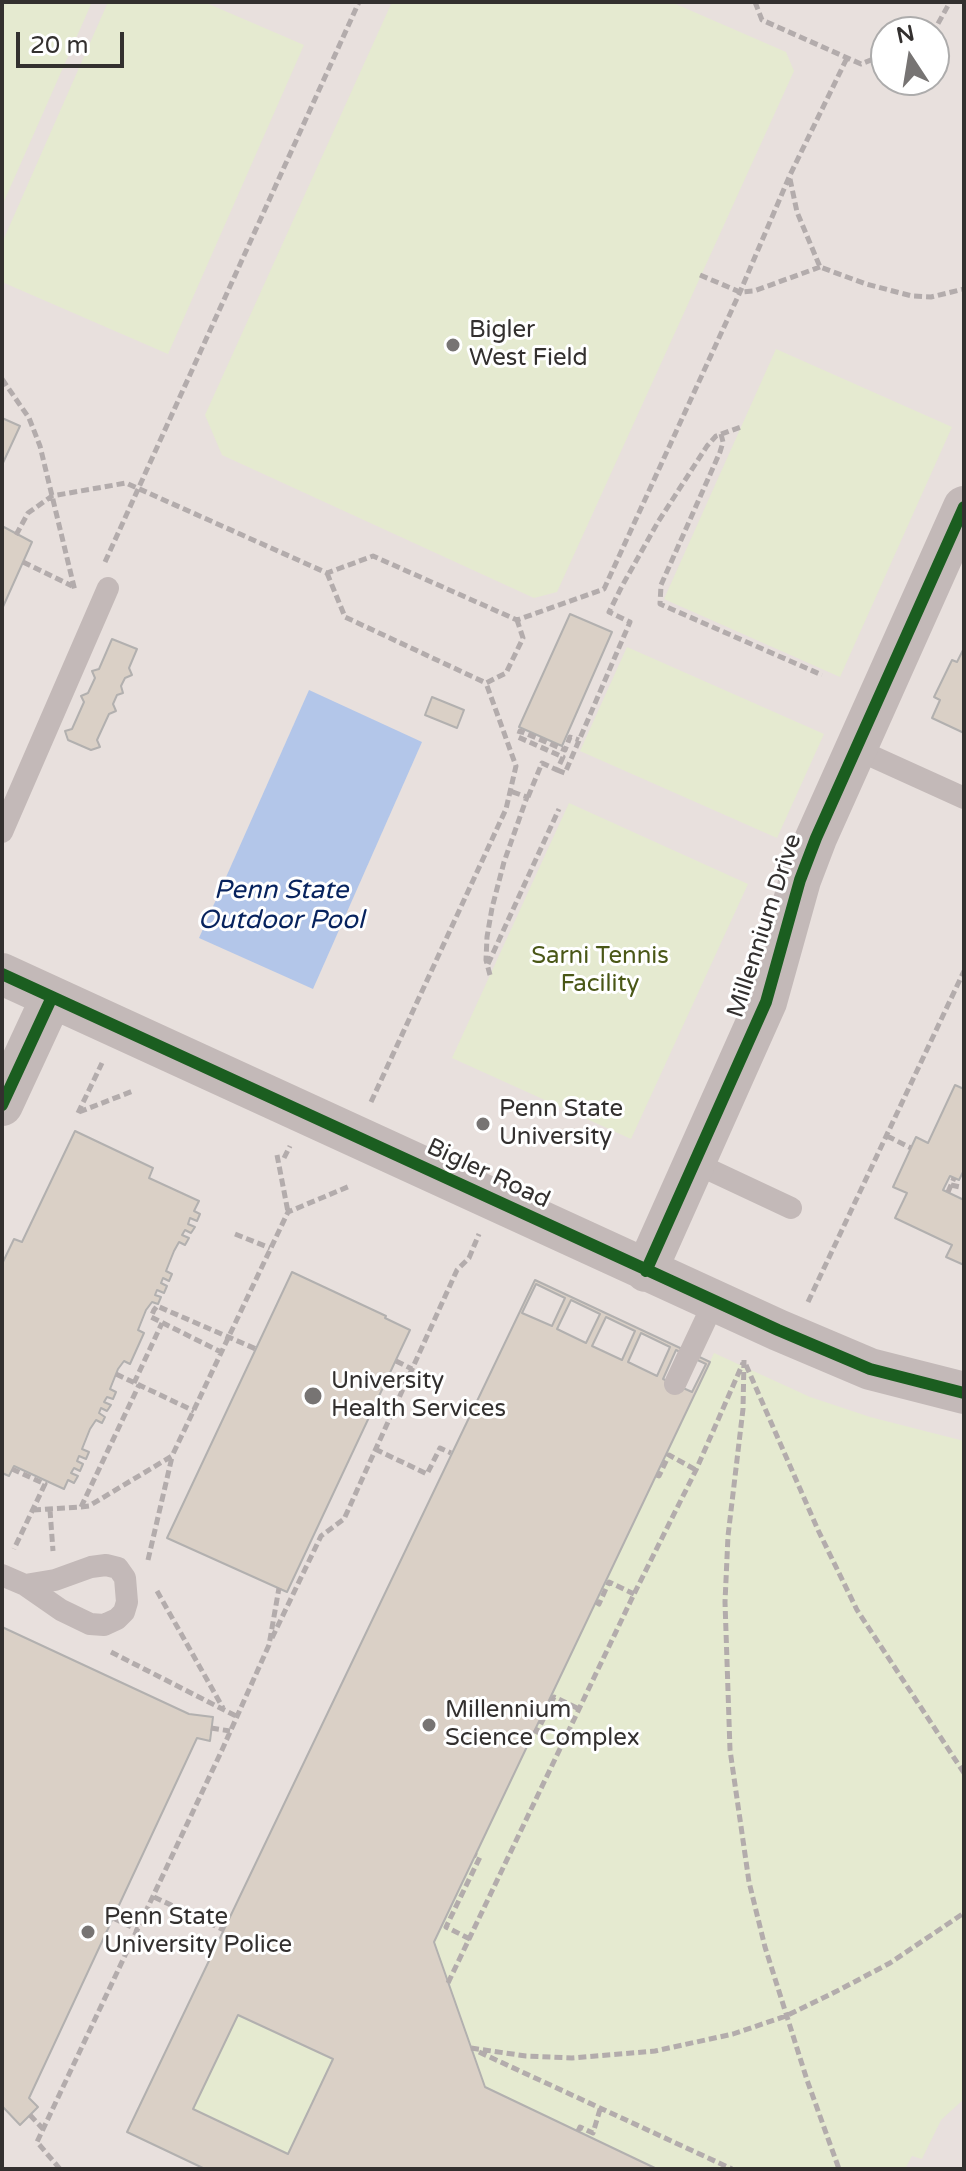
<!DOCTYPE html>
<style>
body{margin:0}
#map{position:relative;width:966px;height:2171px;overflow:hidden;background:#f5f1f0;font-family:"Varela Round",sans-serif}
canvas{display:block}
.frame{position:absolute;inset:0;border:4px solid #33302f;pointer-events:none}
.north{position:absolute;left:870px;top:16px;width:80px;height:80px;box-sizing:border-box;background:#fff;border:2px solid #adacac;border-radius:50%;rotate:348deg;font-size:22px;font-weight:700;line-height:32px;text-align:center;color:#33302f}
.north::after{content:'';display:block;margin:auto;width:28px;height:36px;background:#777473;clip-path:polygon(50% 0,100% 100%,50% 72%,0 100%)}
.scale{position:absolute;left:16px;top:32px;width:108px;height:36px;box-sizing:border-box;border:4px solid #33302f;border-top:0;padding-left:10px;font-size:24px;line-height:28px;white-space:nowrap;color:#33302f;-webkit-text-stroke:6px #fff;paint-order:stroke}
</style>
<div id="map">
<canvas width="966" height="2171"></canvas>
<div class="frame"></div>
<div class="north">N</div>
<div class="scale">20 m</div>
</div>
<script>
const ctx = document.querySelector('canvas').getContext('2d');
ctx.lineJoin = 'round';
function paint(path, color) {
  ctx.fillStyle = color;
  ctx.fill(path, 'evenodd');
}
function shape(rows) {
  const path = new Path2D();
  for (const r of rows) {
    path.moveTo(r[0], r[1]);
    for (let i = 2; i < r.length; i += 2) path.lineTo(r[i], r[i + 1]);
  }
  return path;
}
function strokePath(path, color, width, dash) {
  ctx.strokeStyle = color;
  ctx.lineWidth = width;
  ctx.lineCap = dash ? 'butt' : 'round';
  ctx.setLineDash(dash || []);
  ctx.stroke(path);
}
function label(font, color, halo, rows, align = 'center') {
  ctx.font = font + ' "Varela Round",sans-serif';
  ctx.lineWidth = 6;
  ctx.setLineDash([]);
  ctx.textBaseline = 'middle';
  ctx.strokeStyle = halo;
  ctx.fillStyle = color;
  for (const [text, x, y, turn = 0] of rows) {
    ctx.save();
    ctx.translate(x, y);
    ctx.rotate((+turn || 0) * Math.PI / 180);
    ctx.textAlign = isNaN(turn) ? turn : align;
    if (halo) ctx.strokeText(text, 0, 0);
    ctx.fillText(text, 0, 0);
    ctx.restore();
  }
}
const built = shape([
 [2,2,964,2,964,2169,2,2169],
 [886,32,934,32,934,80,886,80]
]);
const green = shape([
 [2,2,92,2,2,206],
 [108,2,204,2,304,45,168,354,2,282,2,243],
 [392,2,671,2,786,52,794,71,557,592,534,598,222,455,205,415],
 [776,349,952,427,840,677,664,599],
 [627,647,824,734,777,838,580,751],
 [569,803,748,884,631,1139,452,1058],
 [714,1353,810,1397,870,1417,964,1441,964,2099,941,2120,922,2159,912,2156,905,2169,657,2169,485,2087,434,1942],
 [238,2015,333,2059,288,2154,193,2109]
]);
const water = shape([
 [309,690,422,742,313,989,199,938]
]);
const building = shape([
 [2,418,20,426,2,465,2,418],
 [2,526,32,542,2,609,2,526],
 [570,614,612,632,562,746,519,727,570,614],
 [112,639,137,649,129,668,132,675,125,678,121,686,123,693,117,695,113,704,116,711,109,714,97,740,100,747,91,750,68,740,65,731,72,729,84,702,81,696,88,693,95,678,92,671,99,669,112,639],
 [964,648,964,733,932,718,940,700,934,697,952,660,957,662,964,648],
 [432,697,464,710,457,728,425,715,432,697],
 [955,1085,964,1089,964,1170,959,1180,950,1176,943,1190,964,1200,964,1265,946,1257,952,1245,895,1218,907,1193,893,1187,916,1137,928,1143,955,1085],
 [75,1131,153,1168,149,1178,199,1201,194,1211,200,1214,197,1221,190,1218,188,1224,195,1227,191,1233,185,1230,182,1235,189,1238,185,1245,179,1242,174,1251,166,1271,172,1274,169,1281,163,1278,161,1283,167,1286,164,1293,157,1290,155,1295,161,1297,158,1304,152,1302,146,1310,138,1330,144,1333,130,1364,124,1361,118,1369,110,1389,116,1392,113,1399,107,1397,104,1402,111,1405,107,1411,101,1408,99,1413,105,1417,102,1423,96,1420,90,1429,82,1449,89,1452,86,1459,79,1456,77,1461,83,1464,80,1471,74,1468,71,1473,78,1476,74,1483,68,1480,64,1489,14,1466,9,1476,2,1473,2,1264,14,1239,22,1242,75,1131],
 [292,1272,386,1316,385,1318,410,1330,287,1592,167,1538,292,1272],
 [535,1280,710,1362,434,1942,485,2087,657,2169,205,2169,127,2132,535,1280],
 [536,1284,565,1298,552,1326,522,1313,536,1284],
 [571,1300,600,1314,586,1343,557,1329,571,1300],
 [606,1317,635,1331,622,1360,592,1346,606,1317],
 [641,1333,670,1347,657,1376,628,1362,641,1333],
 [676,1350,706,1364,692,1392,663,1379,676,1350],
 [238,2015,333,2059,288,2154,193,2109,238,2015],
 [2,1627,189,1714,213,1717,210,1741,197,1738,29,2098,38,2107,20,2125,2,2106,2,1627]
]);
const path = shape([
 [755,2,762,20,861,64,886,54],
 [930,32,935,29,950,2],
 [790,179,797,212,820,267,866,284,912,296,931,297,964,289],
 [700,275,740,292,754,291,820,267],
 [2,379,29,418,40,446,75,591],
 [721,434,723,442,720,452,661,585,660,604,822,675],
 [16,535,28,513,52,496,126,483,327,573,373,556,517,620,604,589,740,292,790,175,847,58],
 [23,562,72,586],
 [105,562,359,2],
 [327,573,345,617,486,683,506,673,523,638,517,620],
 [557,770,565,773,630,622,609,612,622,586,658,522,707,446,716,436,741,427],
 [528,797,542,763,557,770,563,757,518,737,520,731,565,750,570,737,579,740],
 [488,964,559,809],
 [490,975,486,960,487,937,492,908,504,862,527,797,510,791],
 [371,1102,506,809,516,766,486,683],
 [79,1112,133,1091],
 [78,1113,102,1063],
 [887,1136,911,1148],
 [277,1155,288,1212],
 [284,1158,290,1146],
 [951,1185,964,1188],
 [948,1192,954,1178],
 [235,1234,270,1248],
 [808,1302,964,971],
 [223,1353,151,1317,154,1310,157,1306,256,1349],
 [744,1360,743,1409,728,1536,725,1602,730,1750,749,1882,765,1947,807,2080,839,2169],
 [396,1361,412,1369],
 [746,1365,818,1530,857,1610,964,1773],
 [116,1374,194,1411],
 [134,1383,162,1323],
 [375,1449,427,1474,440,1448,451,1453],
 [12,1469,45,1484,14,1549],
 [656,1475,659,1476,669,1455,696,1470],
 [81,1507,89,1506,172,1456,288,1212,350,1186],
 [33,1510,81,1507,139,1385],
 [50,1510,53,1551],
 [148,1560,172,1457],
 [157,1591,223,1708],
 [596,1602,599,1604,609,1582,634,1594],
 [272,1638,321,1536,344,1519,457,1270,469,1258,479,1234],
 [111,1652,236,1716],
 [211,1728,230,1731],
 [534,1730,537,1732,554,1697,579,1709],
 [154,1897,224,1930],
 [113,1918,138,1930],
 [470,1939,446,1927,480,1857,475,1855],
 [448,1983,634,1594,696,1470,743,1363],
 [471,2048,526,2056,572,2058,655,2051,733,2034,786,2016,841,1989,890,1963,964,1913],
 [479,2052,732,2169],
 [30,2115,43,2129],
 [578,2131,580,2127,593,2133,601,2106],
 [60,2169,37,2142,222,1750,269,1645,279,1588]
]);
const lane = shape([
 [856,749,964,798],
 [2,832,108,588],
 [695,1163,791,1208],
 [690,1353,714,1302],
 [675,1384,688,1356],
 [2,1575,25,1585,61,1610,90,1624,104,1625,117,1619,124,1612,127,1602,125,1578,118,1568,106,1565,91,1567,55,1580,25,1585]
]);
const street = shape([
 [2,974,778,1330,870,1369,964,1393],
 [2,1105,52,997],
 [646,1271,766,1002,800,880,816,838,964,507]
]);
const cycleway = shape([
 [2,974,778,1330,870,1369,964,1393],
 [2,1105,52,997],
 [646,1271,766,1002,800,880,816,838,964,507]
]);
const markers = [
 [453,345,8,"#777473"],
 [483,1124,8,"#777473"],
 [313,1396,10,"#777473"],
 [429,1725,8,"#777473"],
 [88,1932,8,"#777473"]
];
const poiNames = [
 ["Bigler",469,331],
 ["West Field",469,359],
 ["Penn State",499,1110],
 ["University",499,1138],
 ["University",331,1382],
 ["Health Services",331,1410],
 ["Millennium",445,1711],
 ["Science Complex",445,1739],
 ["Penn State",104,1918],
 ["University Police",104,1946]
];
const streetNames = [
 ["Millennium Drive",765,926,-72],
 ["Bigler Road",488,1174,25]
];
const parkNames = [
 ["Sarni Tennis",600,957],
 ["Facility",600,985]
];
const waterNames = [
 ["Penn State",281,891],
 ["Outdoor Pool",281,921]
];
paint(built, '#e8e0dd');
paint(green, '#e5ead0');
paint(water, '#b3c6e9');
paint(building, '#dad0c6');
strokePath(building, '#b2b0af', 2);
strokePath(path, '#b3acac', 5, [8, 4]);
strokePath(lane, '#c3b9b8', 22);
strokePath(street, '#c3b9b8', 42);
strokePath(cycleway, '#1b5e20', 12);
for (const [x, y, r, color] of markers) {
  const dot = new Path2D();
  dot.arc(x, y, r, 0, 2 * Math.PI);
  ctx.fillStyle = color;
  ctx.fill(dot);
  strokePath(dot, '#fff', 3);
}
label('24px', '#33302f', '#fff', poiNames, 'left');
label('24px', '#33302f', '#fff', streetNames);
label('24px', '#4a5717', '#fff', parkNames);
label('italic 26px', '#07235e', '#fff', waterNames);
</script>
